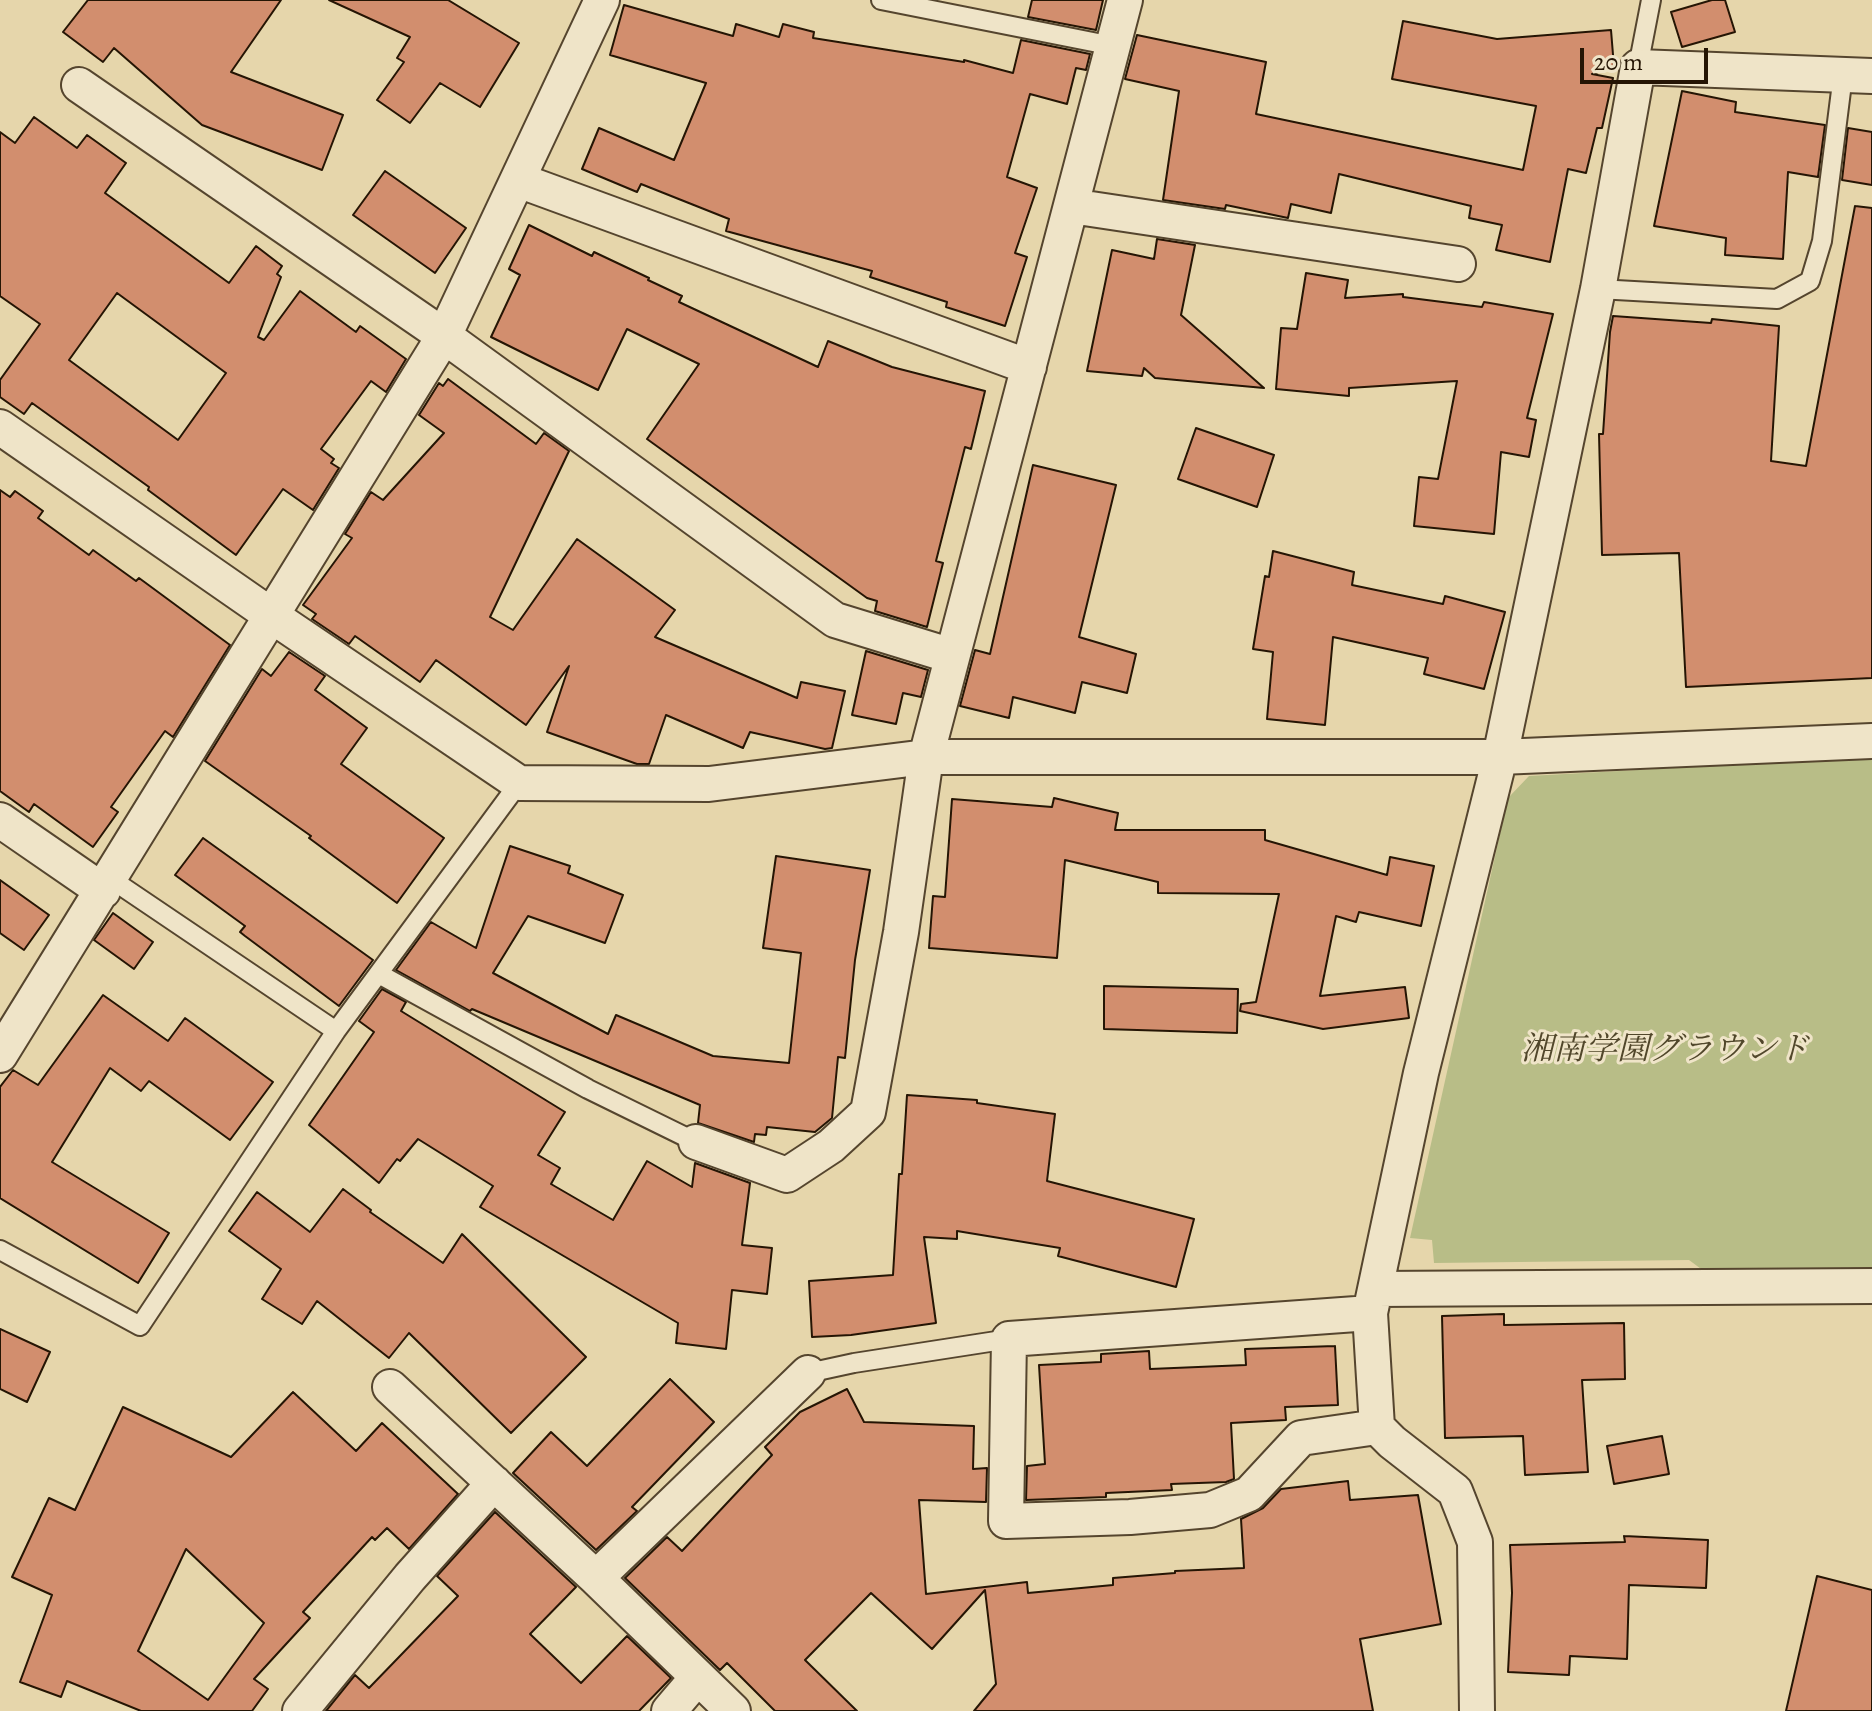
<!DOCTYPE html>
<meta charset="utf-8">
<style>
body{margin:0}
#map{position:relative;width:1872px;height:1711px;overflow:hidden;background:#e6d6ab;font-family:Alegreya,serif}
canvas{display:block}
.scale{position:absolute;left:1580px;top:48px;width:128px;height:36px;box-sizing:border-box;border:4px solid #251504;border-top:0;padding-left:10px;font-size:24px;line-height:28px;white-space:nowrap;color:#251504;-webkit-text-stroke:6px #efe4c8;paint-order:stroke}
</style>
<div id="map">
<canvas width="1872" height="1711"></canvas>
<div class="scale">20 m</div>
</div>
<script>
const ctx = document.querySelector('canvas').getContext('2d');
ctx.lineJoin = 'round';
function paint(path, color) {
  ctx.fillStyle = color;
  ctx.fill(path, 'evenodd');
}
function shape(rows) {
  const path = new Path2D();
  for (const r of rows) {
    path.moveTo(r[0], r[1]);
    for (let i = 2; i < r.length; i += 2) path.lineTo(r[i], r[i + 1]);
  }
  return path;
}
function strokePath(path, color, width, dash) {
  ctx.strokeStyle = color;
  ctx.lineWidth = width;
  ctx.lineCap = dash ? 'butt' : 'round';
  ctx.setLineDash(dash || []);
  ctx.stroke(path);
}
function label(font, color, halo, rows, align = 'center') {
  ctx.font = font + ' Alegreya,"Noto Serif JP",serif';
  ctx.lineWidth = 6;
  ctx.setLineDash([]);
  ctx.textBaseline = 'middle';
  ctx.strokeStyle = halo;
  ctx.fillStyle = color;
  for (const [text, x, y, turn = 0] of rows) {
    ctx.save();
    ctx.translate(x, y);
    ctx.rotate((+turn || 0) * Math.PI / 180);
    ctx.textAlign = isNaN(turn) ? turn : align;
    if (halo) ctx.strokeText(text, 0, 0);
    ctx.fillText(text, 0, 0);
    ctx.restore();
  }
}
const green = shape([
 [1872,757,1872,1271,1712,1277,1689,1260,1434,1263,1432,1240,1410,1238,1508,798,1529,776]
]);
const building = shape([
 [88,0,281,0,231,72,343,115,322,170,202,125,114,48,103,62,63,32,88,0],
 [329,0,448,0,519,43,480,107,440,83,410,123,377,100,404,62,397,58,410,37,329,0],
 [1032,0,1103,0,1096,30,1028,17,1032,0],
 [1712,0,1725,0,1735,32,1682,47,1671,12,1712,0],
 [624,5,733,36,736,24,779,37,783,24,814,32,813,38,964,62,964,60,1013,73,1021,40,1090,54,1086,70,1076,68,1067,104,1030,94,1007,177,1037,188,1015,253,1027,257,1005,326,946,307,947,302,870,277,872,271,726,231,729,219,641,184,637,192,582,169,599,128,674,160,706,83,610,55,624,5],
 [1403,21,1497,39,1611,30,1614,67,1592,74,1613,78,1602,128,1597,128,1586,173,1568,169,1550,262,1496,250,1502,225,1469,218,1471,206,1339,174,1331,213,1291,204,1288,218,1226,205,1225,209,1163,200,1179,91,1125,79,1137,35,1266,62,1256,114,1523,170,1536,106,1392,79,1403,21],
 [1682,91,1736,102,1735,112,1825,125,1818,177,1788,172,1783,259,1725,255,1726,238,1654,226,1682,91],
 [34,117,77,148,87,135,126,163,105,193,229,283,256,246,282,266,277,274,281,277,258,337,264,340,300,291,356,332,360,326,406,359,386,392,371,381,321,449,334,459,331,463,339,468,313,510,283,489,236,555,148,490,149,487,32,403,24,414,0,397,0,380,40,324,0,296,0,132,15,143,34,117],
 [117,293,226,373,178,440,69,360,117,293],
 [1848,128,1872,132,1872,185,1842,180,1848,128],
 [385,171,466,228,435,273,353,215,385,171],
 [1855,206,1872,208,1872,678,1686,687,1679,553,1602,555,1599,434,1603,434,1610,332,1613,316,1711,323,1712,319,1779,326,1771,461,1806,466,1855,206],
 [529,225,592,256,594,252,649,278,648,280,682,296,679,302,818,367,828,341,892,367,985,391,971,449,965,447,936,561,943,563,927,627,875,611,877,601,867,598,647,439,699,364,627,329,598,390,491,337,520,275,509,269,529,225],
 [1157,239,1195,245,1181,315,1264,388,1155,378,1144,368,1142,376,1087,371,1112,250,1154,259,1157,239],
 [1306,273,1348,280,1345,298,1403,294,1403,297,1482,307,1484,302,1553,314,1527,418,1536,420,1529,457,1501,452,1494,534,1414,526,1419,477,1438,479,1457,381,1349,388,1349,396,1276,389,1281,328,1297,329,1306,273],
 [448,379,536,444,544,433,569,451,490,617,513,630,577,539,675,610,655,637,797,698,801,682,845,691,832,748,825,749,750,732,743,748,666,715,649,764,637,764,547,732,569,666,526,725,436,660,420,682,355,636,349,644,312,619,316,614,303,605,352,538,345,534,371,492,383,500,444,433,419,415,439,383,443,386,448,379],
 [1196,428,1274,455,1257,507,1178,479,1196,428],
 [1033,465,1116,485,1079,637,1136,654,1127,693,1082,682,1075,713,1013,697,1009,718,960,706,975,650,990,654,1033,465],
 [0,490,10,497,15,491,43,511,38,518,89,555,93,550,136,581,139,578,230,645,173,737,165,731,111,807,118,812,93,847,34,804,29,812,0,791,0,490],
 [1273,551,1354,572,1352,585,1443,604,1445,596,1505,612,1484,689,1424,674,1428,658,1333,637,1325,725,1267,719,1273,652,1253,649,1265,576,1269,577,1273,551],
 [866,651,928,670,921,697,903,693,896,724,852,715,866,651],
 [289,652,325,676,315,690,367,728,341,764,444,838,397,903,309,838,311,836,205,761,262,669,271,676,289,652],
 [1054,798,1118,813,1115,830,1265,830,1265,840,1387,875,1390,857,1434,866,1421,926,1359,912,1356,922,1336,916,1320,996,1405,987,1409,1018,1323,1029,1240,1011,1241,1004,1256,1002,1279,894,1158,893,1158,882,1065,860,1057,958,929,948,933,896,945,897,952,799,1052,807,1054,798],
 [203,838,373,960,339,1006,245,936,240,932,245,926,175,875,203,838],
 [510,846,570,866,568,873,623,895,605,943,528,916,493,973,608,1034,616,1015,713,1056,789,1063,801,953,763,948,776,856,870,870,855,960,845,1058,838,1057,832,1118,815,1132,767,1127,766,1135,755,1134,754,1142,698,1123,700,1105,472,1009,470,1011,396,970,431,922,476,948,510,846],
 [0,880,49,915,24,950,0,933,0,880],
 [113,913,153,942,134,969,94,940,113,913],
 [1104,986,1238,989,1237,1033,1104,1029,1104,986],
 [382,989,406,1002,401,1011,565,1112,538,1155,560,1168,551,1184,613,1220,647,1161,692,1187,695,1163,750,1183,742,1245,772,1248,767,1294,732,1290,726,1349,676,1343,678,1323,480,1207,493,1186,418,1139,400,1161,397,1159,379,1183,309,1125,374,1032,359,1021,382,989],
 [103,995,168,1041,185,1018,273,1082,230,1140,149,1081,141,1091,110,1068,52,1162,169,1233,138,1283,0,1198,0,1087,13,1070,38,1085,103,995],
 [907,1095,977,1100,977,1103,1055,1114,1047,1181,1194,1219,1176,1287,1058,1256,1060,1248,957,1231,957,1239,924,1237,936,1323,851,1335,812,1337,809,1281,893,1275,899,1174,902,1174,907,1095],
 [343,1189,371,1210,370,1212,443,1263,462,1234,586,1357,511,1433,409,1333,389,1358,317,1301,302,1324,262,1299,281,1269,229,1231,257,1192,310,1232,343,1189],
 [1504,1314,1504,1325,1624,1323,1625,1379,1582,1380,1588,1472,1525,1475,1523,1436,1445,1438,1442,1316,1504,1314],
 [0,1329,50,1352,27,1402,0,1389,0,1329],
 [1335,1346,1338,1405,1285,1407,1286,1420,1231,1423,1234,1479,1226,1482,1171,1484,1172,1490,1106,1493,1106,1497,1026,1500,1027,1466,1045,1464,1039,1365,1101,1362,1101,1354,1149,1351,1150,1369,1246,1365,1245,1349,1335,1346],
 [670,1379,714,1422,632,1507,637,1511,596,1550,513,1473,551,1432,587,1466,670,1379],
 [847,1389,864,1422,974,1426,973,1469,987,1468,986,1502,919,1500,926,1594,1027,1582,1028,1593,1113,1585,1113,1578,1175,1573,1175,1571,1244,1568,1241,1519,1263,1508,1281,1489,1348,1481,1350,1500,1418,1495,1441,1624,1360,1639,1373,1711,974,1711,996,1684,985,1590,932,1649,871,1593,805,1660,857,1711,775,1711,727,1663,720,1670,625,1578,667,1537,682,1551,772,1455,765,1447,800,1412,847,1389],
 [293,1392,356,1451,382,1423,458,1494,409,1549,387,1528,375,1540,372,1537,303,1612,310,1618,254,1679,268,1689,252,1711,141,1711,67,1681,61,1697,20,1682,52,1595,12,1577,49,1498,75,1510,123,1407,231,1457,293,1392],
 [186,1549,264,1623,208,1700,138,1651,186,1549],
 [1662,1436,1669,1474,1614,1484,1607,1446,1662,1436],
 [495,1512,576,1587,530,1634,581,1683,627,1636,671,1678,639,1711,326,1711,355,1675,369,1688,458,1596,437,1576,495,1512],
 [1624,1536,1708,1540,1706,1588,1629,1585,1627,1659,1570,1656,1569,1675,1508,1672,1512,1593,1510,1545,1625,1542,1624,1536],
 [1817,1576,1872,1590,1872,1711,1786,1711,1817,1576]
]);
const service = shape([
 [881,0,1113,46],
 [1638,67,1651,0],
 [1598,289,1777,299,1810,281,1822,241,1843,75],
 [111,879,336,1031],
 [379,974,588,1089,696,1142],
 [0,1250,140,1326,336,1031,519,783],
 [808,1373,854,1363,1009,1339]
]);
const minor = shape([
 [79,85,444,336,835,620,952,656],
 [518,180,1029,367],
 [1071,206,1458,264],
 [0,427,272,616,519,783,709,784,926,757,1500,757,1872,741],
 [0,820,103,891],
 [0,1055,444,336,602,0],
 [696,1142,787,1175,831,1146,868,1112,901,932,926,757,1125,0],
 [1376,1289,1872,1286],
 [1370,1313,1009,1339,1006,1521,1130,1517,1210,1510,1249,1494,1301,1438,1377,1427],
 [390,1387,596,1578,733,1711],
 [596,1578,808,1373],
 [300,1711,410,1577,494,1483],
 [669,1711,697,1678],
 [1477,1711,1475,1542,1455,1491,1392,1442,1377,1427,1370,1313,1421,1073,1500,757,1598,289,1638,67,1872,76]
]);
const parkNames = [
 ["湘南学園グラウンド",1665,1051]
];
paint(green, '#b8bd87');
paint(building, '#d28e6e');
strokePath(building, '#251504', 2);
strokePath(service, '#55452e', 22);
strokePath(minor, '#55452e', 38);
strokePath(service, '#efe4c8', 18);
strokePath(minor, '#efe4c8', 34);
label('italic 32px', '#51472b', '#efe4c8', parkNames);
</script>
